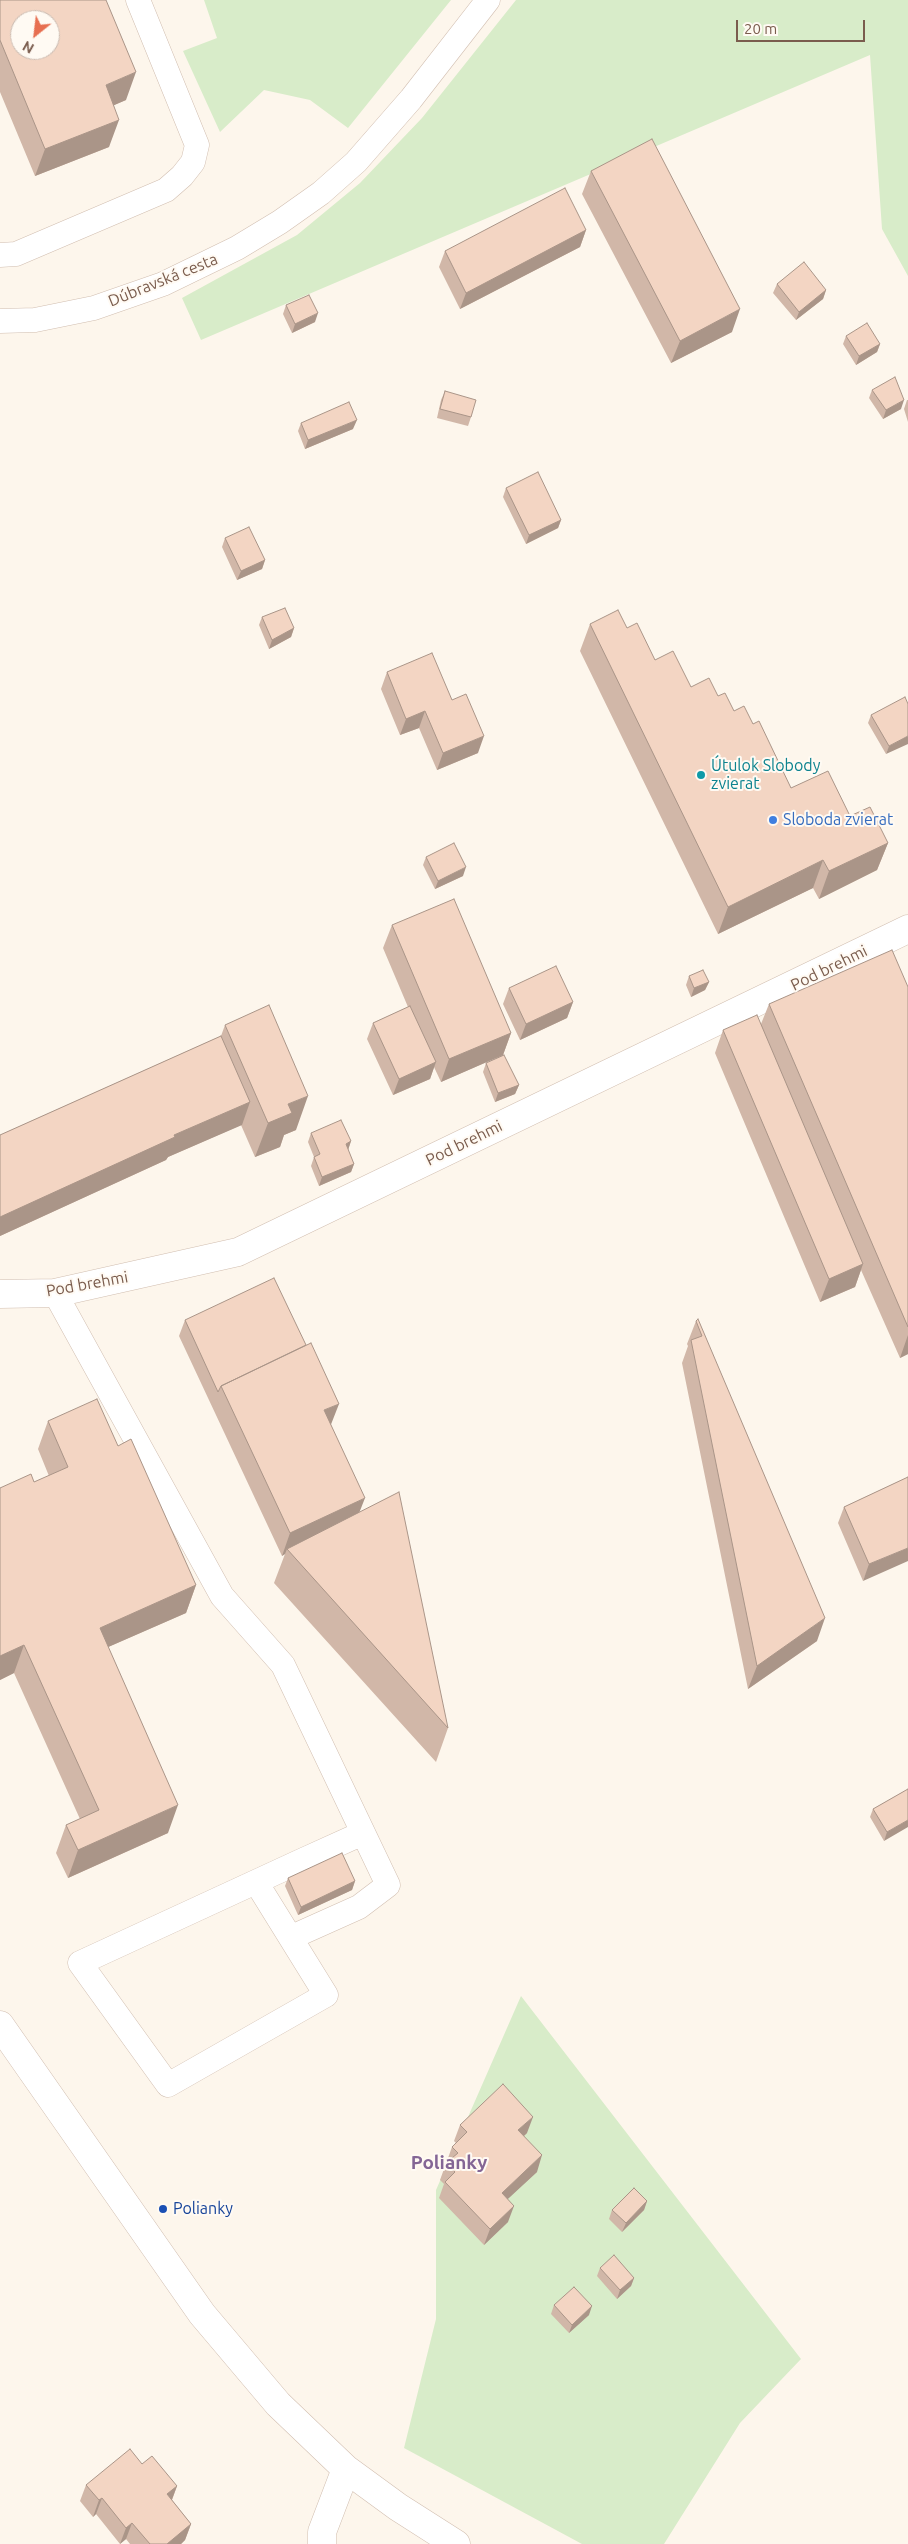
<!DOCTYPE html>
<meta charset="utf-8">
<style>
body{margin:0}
#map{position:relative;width:908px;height:2544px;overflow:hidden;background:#fdf6ec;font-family:Ubuntu,sans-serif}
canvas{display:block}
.north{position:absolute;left:10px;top:10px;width:50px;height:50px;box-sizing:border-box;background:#fffaf3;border:1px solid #cabbb1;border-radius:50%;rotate:209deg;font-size:14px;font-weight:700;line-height:20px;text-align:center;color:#7a5c4d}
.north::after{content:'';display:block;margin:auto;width:18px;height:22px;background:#e76f51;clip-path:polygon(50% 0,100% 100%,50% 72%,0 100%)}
.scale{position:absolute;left:736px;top:20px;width:129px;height:22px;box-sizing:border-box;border:2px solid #7a5c4d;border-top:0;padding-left:6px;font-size:15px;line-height:18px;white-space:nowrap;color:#7a5c4d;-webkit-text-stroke:4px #fffaf3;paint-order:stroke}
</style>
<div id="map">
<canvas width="908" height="2544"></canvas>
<div class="north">N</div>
<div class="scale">20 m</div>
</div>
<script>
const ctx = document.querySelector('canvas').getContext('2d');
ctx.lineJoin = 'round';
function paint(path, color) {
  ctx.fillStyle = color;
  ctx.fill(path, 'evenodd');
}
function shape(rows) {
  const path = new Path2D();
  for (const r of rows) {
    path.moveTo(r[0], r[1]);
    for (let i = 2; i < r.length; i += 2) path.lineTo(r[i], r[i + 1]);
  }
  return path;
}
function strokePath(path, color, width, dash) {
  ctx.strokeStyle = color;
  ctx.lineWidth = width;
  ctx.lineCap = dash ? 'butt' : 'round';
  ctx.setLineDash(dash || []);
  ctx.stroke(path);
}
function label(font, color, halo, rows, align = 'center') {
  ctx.font = font + ' Ubuntu,sans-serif';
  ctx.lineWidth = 4;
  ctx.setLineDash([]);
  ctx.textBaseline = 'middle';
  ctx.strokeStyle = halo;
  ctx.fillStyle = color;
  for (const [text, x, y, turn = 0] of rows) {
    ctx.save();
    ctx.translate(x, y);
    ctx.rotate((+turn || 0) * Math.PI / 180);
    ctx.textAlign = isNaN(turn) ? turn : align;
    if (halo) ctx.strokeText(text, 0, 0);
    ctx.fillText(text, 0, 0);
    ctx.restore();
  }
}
const green = shape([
 [204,0,451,0,348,128,310,100,264,90,220,132,183,51,217,38],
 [516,0,908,0,908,276,882,229,870,55,201,340,182,298,297,235,360,183,422,118],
 [521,1996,801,2359,740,2423,664,2544,582,2544,404,2448,436,2319,436,2190]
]);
const lane = shape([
 [0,255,16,254,166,190,182,176,193,162,197,145,138,0],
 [0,321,35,320,94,308,163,284,237,248,280,222,321,193,356,162,411,99,488,0],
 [55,1293,222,1596,283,1665,388,1885,359,1907,292,1937],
 [256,1882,326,1995,168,2085,80,1963,301,1861,363,1833]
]);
const street = shape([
 [0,1294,55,1293,238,1252,908,929],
 [0,2025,202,2314,278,2404,346,2469,398,2507,456,2544],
 [322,2544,322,2532,346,2469]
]);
const wall = shape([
 [0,0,126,100,114,105,109,147,35,176,0,92],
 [591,171,732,332,671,363,582,194],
 [586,230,580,247,460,309,439,267,445,251],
 [777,284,826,290,823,299,796,320,773,293],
 [286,305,315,322,292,333,283,314],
 [846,336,880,344,877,352,856,365,843,344],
 [872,390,901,409,883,419,869,398],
 [445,391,471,417,468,426,437,418,441,400],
 [907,400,908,400,908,422,904,409],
 [301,423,353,429,305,449,298,431],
 [506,488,561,520,558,528,526,544,503,497],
 [225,538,265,560,262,569,237,580,222,547],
 [262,617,294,628,291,637,269,649,259,625],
 [590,624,627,628,655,660,691,687,718,696,734,711,753,724,791,788,850,816,888,843,877,870,819,899,813,888,718,934,580,651],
 [387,672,452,700,478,753,437,770,419,728,400,735,381,689],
 [908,704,886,754,868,723,871,715],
 [426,857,463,876,435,889,423,865],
 [392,925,511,1033,503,1055,519,1085,515,1094,495,1102,483,1072,486,1063,498,1057,441,1082,434,1067,430,1079,393,1095,367,1039,373,1023,408,1007,383,948],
 [689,976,709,982,705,990,691,997,686,985],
 [908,987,908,1354,900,1358,861,1270,855,1287,820,1302,715,1053,723,1030,761,1024,769,1004],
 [509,988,573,1002,567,1018,520,1040,503,1004],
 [225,1025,296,1130,284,1135,280,1147,255,1157,241,1125,168,1157,166,1160,0,1236,0,1135,221,1036],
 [311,1133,351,1141,348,1150,354,1164,351,1172,319,1186,311,1166,314,1157,308,1142],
 [698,1319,817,1641,748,1689,682,1363,688,1346,687,1344,696,1321],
 [185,1320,331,1425,359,1512,448,1728,436,1762,274,1583,285,1554,282,1556,179,1336],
 [48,1421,118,1446,196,1585,186,1613,108,1647,168,1833,68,1878,56,1853,66,1825,80,1819,14,1673,0,1680,0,1488,34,1482,49,1476,38,1449],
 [908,1477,863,1581,838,1523,844,1507],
 [908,1789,884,1841,870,1817,873,1809],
 [288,1878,355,1881,352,1890,298,1915,285,1886],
 [460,2125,527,2133,524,2136,537,2172,507,2199,508,2222,484,2245,439,2198,444,2184,440,2180,452,2147,456,2143,454,2141],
 [647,2201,644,2210,622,2232,609,2219,612,2210],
 [600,2268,634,2278,631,2286,617,2299,597,2276],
 [554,2305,589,2315,569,2333,551,2314],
 [142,2464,177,2486,172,2500,191,2524,185,2540,181,2544,130,2544,126,2539,120,2544,96,2514,93,2517,80,2501,86,2485]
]);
const shadedWall = shape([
 [136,72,126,100,96,113,106,85],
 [119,120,109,147,35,176,45,149],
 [586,230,580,247,460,309,466,293],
 [826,290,823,299,796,320,799,312],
 [740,309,732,332,671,363,680,341],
 [318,313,315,322,292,333,295,324],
 [880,344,877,352,856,365,859,356],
 [904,400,901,409,883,419,886,410],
 [357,420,353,429,305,449,308,440],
 [561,520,558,528,526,544,529,535],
 [265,560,262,569,237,580,241,571],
 [294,628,291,637,269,649,272,640],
 [425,711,419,728,400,735,406,719],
 [484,736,478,753,437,770,443,753],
 [908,736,908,744,886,754,889,746],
 [888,843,877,870,819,899,829,871],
 [823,860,813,888,718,934,728,907],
 [466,867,463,876,435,889,438,881],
 [709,982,705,990,691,997,694,988],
 [573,1002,567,1018,520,1040,526,1024],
 [511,1033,503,1055,441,1082,449,1059],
 [436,1062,430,1079,393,1095,399,1079],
 [519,1085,515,1094,495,1102,498,1093],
 [308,1096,296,1130,284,1135,280,1147,255,1157,268,1123,288,1104],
 [250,1102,242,1125,168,1157,166,1160,0,1236,0,1217,174,1135],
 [351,1141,348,1150,346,1144],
 [354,1164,351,1172,319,1186,322,1177],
 [863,1264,855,1287,820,1302,829,1279],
 [908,1335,908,1354,900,1358],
 [339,1404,330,1427,324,1410],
 [365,1498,356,1521,287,1549,285,1554,282,1556,290,1533],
 [908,1548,908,1561,863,1581,869,1564],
 [196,1585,186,1613,90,1655,100,1628],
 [825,1618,817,1641,748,1689,757,1666],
 [24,1645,14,1673,0,1680,0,1656],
 [178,1805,168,1833,68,1878,78,1850],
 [908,1820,908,1827,884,1841,887,1832],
 [355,1881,352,1890,298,1915,301,1907],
 [533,2117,527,2133,513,2146,518,2130],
 [542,2155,537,2172,496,2210,502,2193],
 [647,2201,644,2210,622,2232,626,2223],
 [514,2206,508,2222,484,2245,490,2229],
 [634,2278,631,2286,617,2299,620,2290],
 [592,2306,589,2315,569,2333,572,2325],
 [177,2486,171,2502,167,2494],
 [102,2498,96,2514,93,2517,99,2500],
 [132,2523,126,2539,120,2544,126,2528],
 [191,2524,185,2540,181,2544,167,2544]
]);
const building = shape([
 [0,0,106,0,136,72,106,85,119,120,45,149,0,40,0,0],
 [20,20,50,20,50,50,20,50,20,20],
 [652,139,740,309,680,341,591,171,652,139],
 [565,188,586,230,466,293,445,251,565,188],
 [804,262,826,290,799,312,777,284,804,262],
 [309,295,318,313,295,324,286,305,309,295],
 [867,323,880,344,859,356,846,336,867,323],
 [895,377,904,400,886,410,872,390,895,377],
 [445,391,476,400,471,417,440,409,445,391],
 [349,402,357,420,308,440,301,423,349,402],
 [538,472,561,520,529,535,506,488,538,472],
 [249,527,265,560,241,571,225,538,249,527],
 [285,608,294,628,272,640,262,617,285,608],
 [618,610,627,628,637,623,655,660,673,651,691,687,709,678,718,696,725,693,734,711,744,706,753,724,759,721,791,788,828,771,850,816,870,807,888,843,829,871,823,860,728,907,590,624,618,610],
 [432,653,452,700,466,694,484,736,443,753,425,711,406,719,387,672,432,653],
 [905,697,908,704,908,736,889,746,871,715,905,697],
 [454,843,466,867,438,881,426,857,454,843],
 [454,899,511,1033,449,1059,392,925,454,899],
 [892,950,908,987,908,1327,769,1004,892,950],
 [556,966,573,1002,526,1024,509,988,556,966],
 [703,970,709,982,694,988,689,976,703,970],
 [269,1005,308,1096,288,1104,292,1113,268,1123,225,1025,269,1005],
 [410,1006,436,1062,399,1079,373,1023,410,1006],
 [757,1015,863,1264,829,1279,723,1030,757,1015],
 [221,1036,250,1102,174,1135,175,1137,0,1217,0,1135,221,1036],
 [504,1055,519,1085,498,1093,486,1063,504,1055],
 [341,1120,351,1141,346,1144,354,1164,322,1177,314,1157,320,1154,311,1133,341,1120],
 [274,1278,306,1345,221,1386,218,1392,185,1320,274,1278],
 [698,1319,825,1618,757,1666,691,1340,702,1336,696,1321,698,1319],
 [311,1343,339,1404,324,1410,365,1498,290,1533,221,1386,311,1343],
 [97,1399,118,1446,131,1439,196,1585,100,1628,178,1805,78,1850,66,1825,99,1810,24,1645,0,1656,0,1488,31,1474,34,1482,68,1467,48,1421,97,1399],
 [908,1477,908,1548,869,1564,844,1507,908,1477],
 [399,1492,448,1728,287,1549,399,1492],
 [908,1789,908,1820,887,1832,873,1809,908,1789],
 [342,1853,355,1881,301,1907,288,1878,342,1853],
 [503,2084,533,2117,518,2130,542,2155,502,2193,514,2206,490,2229,445,2182,455,2172,446,2163,458,2153,452,2147,467,2132,460,2125,503,2084],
 [634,2188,647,2201,626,2223,612,2210,634,2188],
 [614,2255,634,2278,620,2290,600,2268,614,2255],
 [574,2287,592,2306,572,2325,554,2305,574,2287],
 [130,2449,142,2464,152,2456,177,2486,167,2494,191,2524,167,2544,150,2544,132,2523,126,2528,102,2498,99,2500,86,2485,130,2449]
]);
const markers = [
 [701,775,5,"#0f9aa8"],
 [773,820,5,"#3f7fe0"],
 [163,2209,5,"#1a4fb4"]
];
const streetNames = [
 ["Dúbravská cesta",163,280,-22],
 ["Pod brehmi",829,968,-26],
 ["Pod brehmi",464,1143,-26],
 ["Pod brehmi",87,1284,-10]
];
const cultureNames = [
 ["Útulok Slobody",711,766],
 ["zvierat",711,784]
];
const shopNames = [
 ["Sloboda zvierat",783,820]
];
const transitNames = [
 ["Polianky",173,2209]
];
const quarterNames = [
 ["Polianky",449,2163]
];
paint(green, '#d8ecc9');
strokePath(lane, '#d1beb0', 25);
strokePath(street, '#d1beb0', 29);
strokePath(lane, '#fff', 24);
strokePath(street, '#fff', 28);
paint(wall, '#d1b7a8');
paint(shadedWall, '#aa9588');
paint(building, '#f3d5c3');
strokePath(building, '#aa9588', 1);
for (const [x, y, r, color] of markers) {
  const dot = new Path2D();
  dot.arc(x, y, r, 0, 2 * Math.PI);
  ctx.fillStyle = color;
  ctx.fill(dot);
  strokePath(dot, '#fffaf3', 2);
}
label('16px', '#7a5c4d', '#fffaf3', streetNames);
label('16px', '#0d838f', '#fffaf3', cultureNames, 'left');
label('16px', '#366cbe', '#fffaf3', shopNames, 'left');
label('16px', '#164399', '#fffaf3', transitNames, 'left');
label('bold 19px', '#846695', '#fffaf3', quarterNames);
</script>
